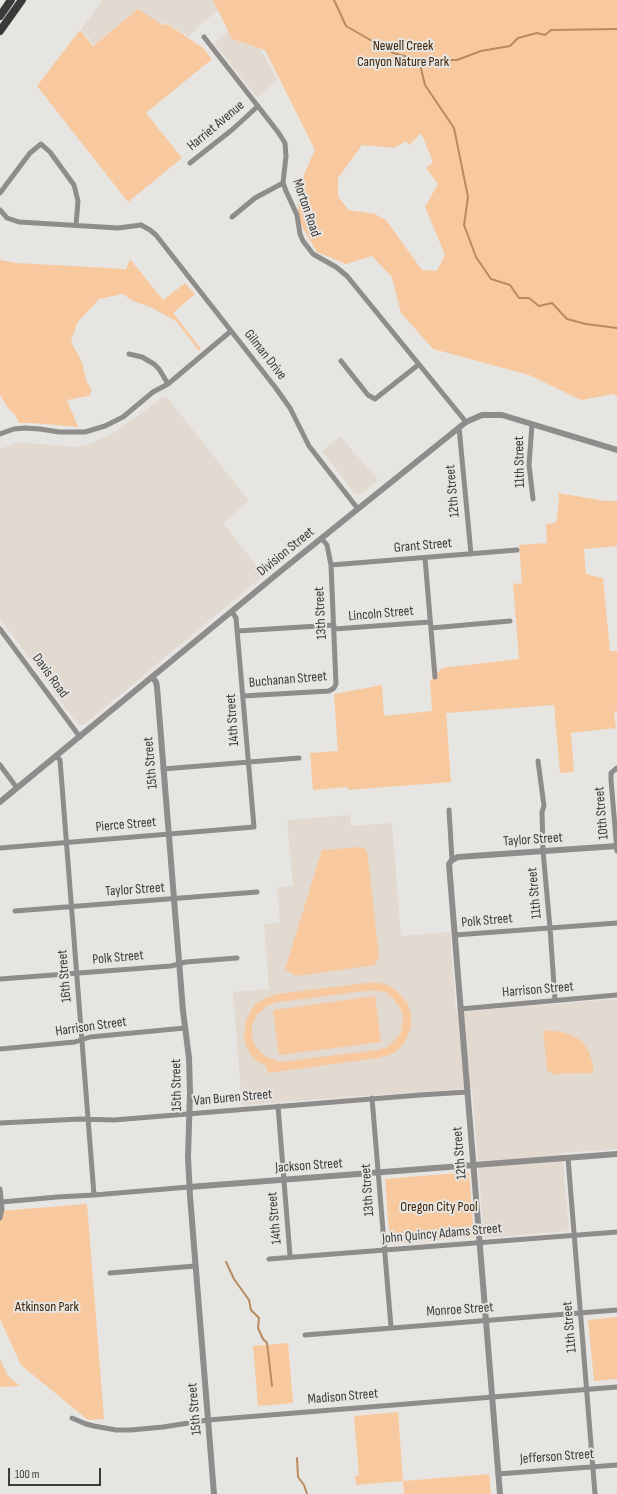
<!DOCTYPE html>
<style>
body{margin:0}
#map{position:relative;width:617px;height:1494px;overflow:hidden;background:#e7e5e2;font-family:"Sofia Sans Condensed",sans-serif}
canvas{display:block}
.scale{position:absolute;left:8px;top:1468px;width:93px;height:18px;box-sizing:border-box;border:2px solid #3c3b3a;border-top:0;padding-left:5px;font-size:12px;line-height:14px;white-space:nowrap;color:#3c3b3a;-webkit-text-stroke:3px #e7e5e2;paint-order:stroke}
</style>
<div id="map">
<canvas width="617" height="1494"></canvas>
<div class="scale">100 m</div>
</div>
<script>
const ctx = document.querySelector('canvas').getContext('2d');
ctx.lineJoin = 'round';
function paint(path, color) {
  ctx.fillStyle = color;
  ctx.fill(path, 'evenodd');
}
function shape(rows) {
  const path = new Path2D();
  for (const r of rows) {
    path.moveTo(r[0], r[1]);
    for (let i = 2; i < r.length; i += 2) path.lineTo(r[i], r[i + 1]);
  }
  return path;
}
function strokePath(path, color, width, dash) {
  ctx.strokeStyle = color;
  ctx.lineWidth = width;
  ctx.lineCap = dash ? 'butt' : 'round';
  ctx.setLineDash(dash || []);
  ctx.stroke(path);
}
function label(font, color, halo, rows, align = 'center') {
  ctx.font = font + ' "Sofia Sans Condensed",sans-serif';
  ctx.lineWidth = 4;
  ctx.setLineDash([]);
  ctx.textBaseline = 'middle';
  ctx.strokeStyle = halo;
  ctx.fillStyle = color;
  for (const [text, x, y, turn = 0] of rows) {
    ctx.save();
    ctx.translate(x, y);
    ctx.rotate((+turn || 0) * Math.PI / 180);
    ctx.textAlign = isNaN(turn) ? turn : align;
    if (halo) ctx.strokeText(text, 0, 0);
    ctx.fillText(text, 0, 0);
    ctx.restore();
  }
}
const built = shape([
 [103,0,231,0,200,25,189,37,169,24,156,22,136,11,94,44,81,29],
 [239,22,263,53,277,80,257,97,214,43],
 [167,397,249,501,223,523,264,575,86,723,80,725,76,722,0,618,0,449,19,442,76,447,92,443,113,433,162,398],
 [340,436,378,480,360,495,355,494,322,451],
 [350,815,351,826,392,823,401,936,450,932,456,1012,617,999,617,1149,562,1153,569,1231,484,1238,472,1088,242,1105,233,992,269,989,264,924,280,923,277,887,293,886,287,820]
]);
const green = shape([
 [213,0,617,0,617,397,614,394,581,400,529,375,433,349,401,313,392,277,372,256,346,264,317,252,297,218,301,181,315,150,265,50,232,39],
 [421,133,433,162,426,168,438,184,425,207,445,255,437,271,422,270,386,220,375,214,349,210,338,197,338,178,362,145,394,148,406,141,409,145],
 [138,9,161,24,169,25,203,48,212,59,146,113,182,158,128,202,37,86,80,30,93,46],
 [130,259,163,300,185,283,195,294,173,313,201,349,199,351,176,321,150,307,131,300,123,294,99,299,77,323,71,342,82,362,86,380,92,391,89,396,67,400,78,427,33,423,19,423,15,415,8,408,0,395,0,260,17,263,126,269],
 [558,493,605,501,617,501,617,546,584,549,586,574,603,578,610,651,617,651,617,711,614,712,616,728,571,733,574,772,560,773,554,705,446,713,451,782,348,790,347,787,313,790,310,753,338,751,334,694,382,685,384,716,432,711,430,681,442,668,519,659,513,584,522,583,519,545,547,543,546,524,556,523,559,501],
 [361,847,367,850,379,957,375,965,296,976,285,969,322,850],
 [374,982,386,984,396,990,408,1004,411,1015,411,1027,407,1038,400,1048,390,1055,378,1058,268,1073,267,1067,254,1059,247,1049,244,1037,246,1019,255,1004,265,998,277,994],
 [374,990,385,992,393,998,402,1011,403,1021,401,1032,395,1040,387,1047,377,1050,280,1062,266,1057,255,1046,252,1036,252,1025,256,1016,268,1005,278,1002],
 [375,996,381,1042,279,1055,273,1010],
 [543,1030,556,1031,569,1034,582,1041,589,1052,593,1064,593,1073,552,1074,547,1070],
 [469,1172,474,1237,390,1244,385,1179],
 [87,1204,104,1419,88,1420,21,1365,0,1319,0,1211],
 [617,1317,617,1379,594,1381,588,1320],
 [288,1343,293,1403,258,1406,253,1346],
 [0,1359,8,1376,20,1386,0,1387],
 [398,1412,403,1481,489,1474,491,1494,404,1494,403,1481,356,1485,355,1476,359,1475,354,1416]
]);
const stream = shape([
 [334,0,346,26,393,53,419,60,457,60,481,51,510,46,518,38,537,33,545,35,551,30,617,29],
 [419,60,425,85,454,128,468,197,464,225,476,257,491,279,510,285,519,298,529,298,539,306,552,303,567,319,586,324,617,328],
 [226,1262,234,1279,249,1300,251,1310,259,1318,258,1328,263,1339,267,1343,272,1386],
 [297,1458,298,1477,304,1485,307,1494]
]);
const minor = shape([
 [204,37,278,132,285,143,286,156,283,183,286,191,297,215,300,234,303,241,313,254,336,267,347,276,466,422],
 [190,163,233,129,258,106],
 [0,193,30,153,41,144,50,152,74,185,78,201,76,225],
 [0,210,7,218,19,222,118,228,141,225,150,230,156,235,275,387,290,408,309,446,358,509],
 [232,217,255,198,283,183],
 [129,354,142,357,154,364,159,369,168,384],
 [341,361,368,395,375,399,418,365],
 [532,424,529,465,533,499],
 [459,427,471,554],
 [0,434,14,429,25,428,40,429,59,432,85,432,105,426,123,417,153,392,168,384,231,331],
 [425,558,435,677],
 [331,565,517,550],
 [431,628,510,621],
 [0,629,80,737],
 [334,629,430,622],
 [238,631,334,625],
 [243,696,329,691,334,688,336,684,331,565,327,545,322,539],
 [57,757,60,760,94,1195],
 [538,761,544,806,542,812,543,851,550,928,555,1000],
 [0,765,17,788],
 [617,768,611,773,611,780,617,851],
 [163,769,299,758],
 [449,810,452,860],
 [0,848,254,827,236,618,232,612],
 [15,911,257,892],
 [455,935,617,923],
 [0,979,171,966,186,962,237,958],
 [460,1009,617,995],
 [0,1049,75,1042,90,1037,185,1028],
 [372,1098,391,1327],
 [278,1106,290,1256],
 [0,1123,81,1119,114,1120,420,1095,467,1092],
 [568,1158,595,1494],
 [0,1189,2,1209,0,1218],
 [2,1202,57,1197,94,1195,189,1187],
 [269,1259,617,1232],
 [110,1273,195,1266],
 [305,1335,617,1310],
 [72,1418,86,1424,94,1426,116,1430,131,1430,163,1427,208,1420,617,1387],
 [498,1474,617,1465]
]);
const tertiary = shape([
 [152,677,156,682,157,687,183,1011,189,1058,190,1093,188,1157,190,1196,214,1494],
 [0,802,282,570,466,422,482,415,502,415,617,450],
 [189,1187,617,1154],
 [500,1494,449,864,452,860,458,857,617,846]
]);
const trunk = shape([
 [0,16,11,0],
 [0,31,22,0]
]);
const parkNames = [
 ["Newell Creek",403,46],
 ["Canyon Nature Park",403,62],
 ["Oregon City Pool",439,1207],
 ["Atkinson Park",47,1307]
];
const streetNames = [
 ["Harriet Avenue",216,126,-40],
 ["Morton Road",306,208,71],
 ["Gilman Drive",265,355,52],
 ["11th Street",520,462,-91],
 ["12th Street",453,491,-95],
 ["Grant Street",423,546,-5],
 ["Division Street",286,552,-39],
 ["13th Street",321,613,-93],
 ["Lincoln Street",381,614,-5],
 ["Davis Road",50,676,54],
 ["Buchanan Street",288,680,-5],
 ["14th Street",233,720,-94],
 ["15th Street",151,763,-95],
 ["10th Street",602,813,-95],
 ["Pierce Street",126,825,-5],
 ["Taylor Street",533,840,-4],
 ["Taylor Street",135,890,-4],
 ["11th Street",535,893,-95],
 ["Polk Street",487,921,-5],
 ["Polk Street",118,958,-5],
 ["16th Street",65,976,-95],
 ["Harrison Street",538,990,-5],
 ["Harrison Street",91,1027,-8],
 ["15th Street",177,1085,-91],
 ["Van Buren Street",233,1098,-5],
 ["12th Street",460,1153,-95],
 ["Jackson Street",309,1166,-4],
 ["13th Street",368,1190,-94],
 ["14th Street",275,1218,-95],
 ["John Quincy Adams Street",442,1234,-5],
 ["Monroe Street",460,1310,-4],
 ["11th Street",570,1327,-95],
 ["Madison Street",343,1397,-5],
 ["15th Street",195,1409,-95],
 ["Jefferson Street",557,1457,-4]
];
paint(built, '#e2d9d1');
paint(green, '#f8c99f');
strokePath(stream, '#b88b60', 2);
strokePath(minor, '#8e8d8c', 5);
strokePath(tertiary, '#8e8d8c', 6);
strokePath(trunk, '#3c3a38', 8);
label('14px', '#3e250a', '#e7e5e2', parkNames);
label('14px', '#3c3b3a', '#e7e5e2', streetNames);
</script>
